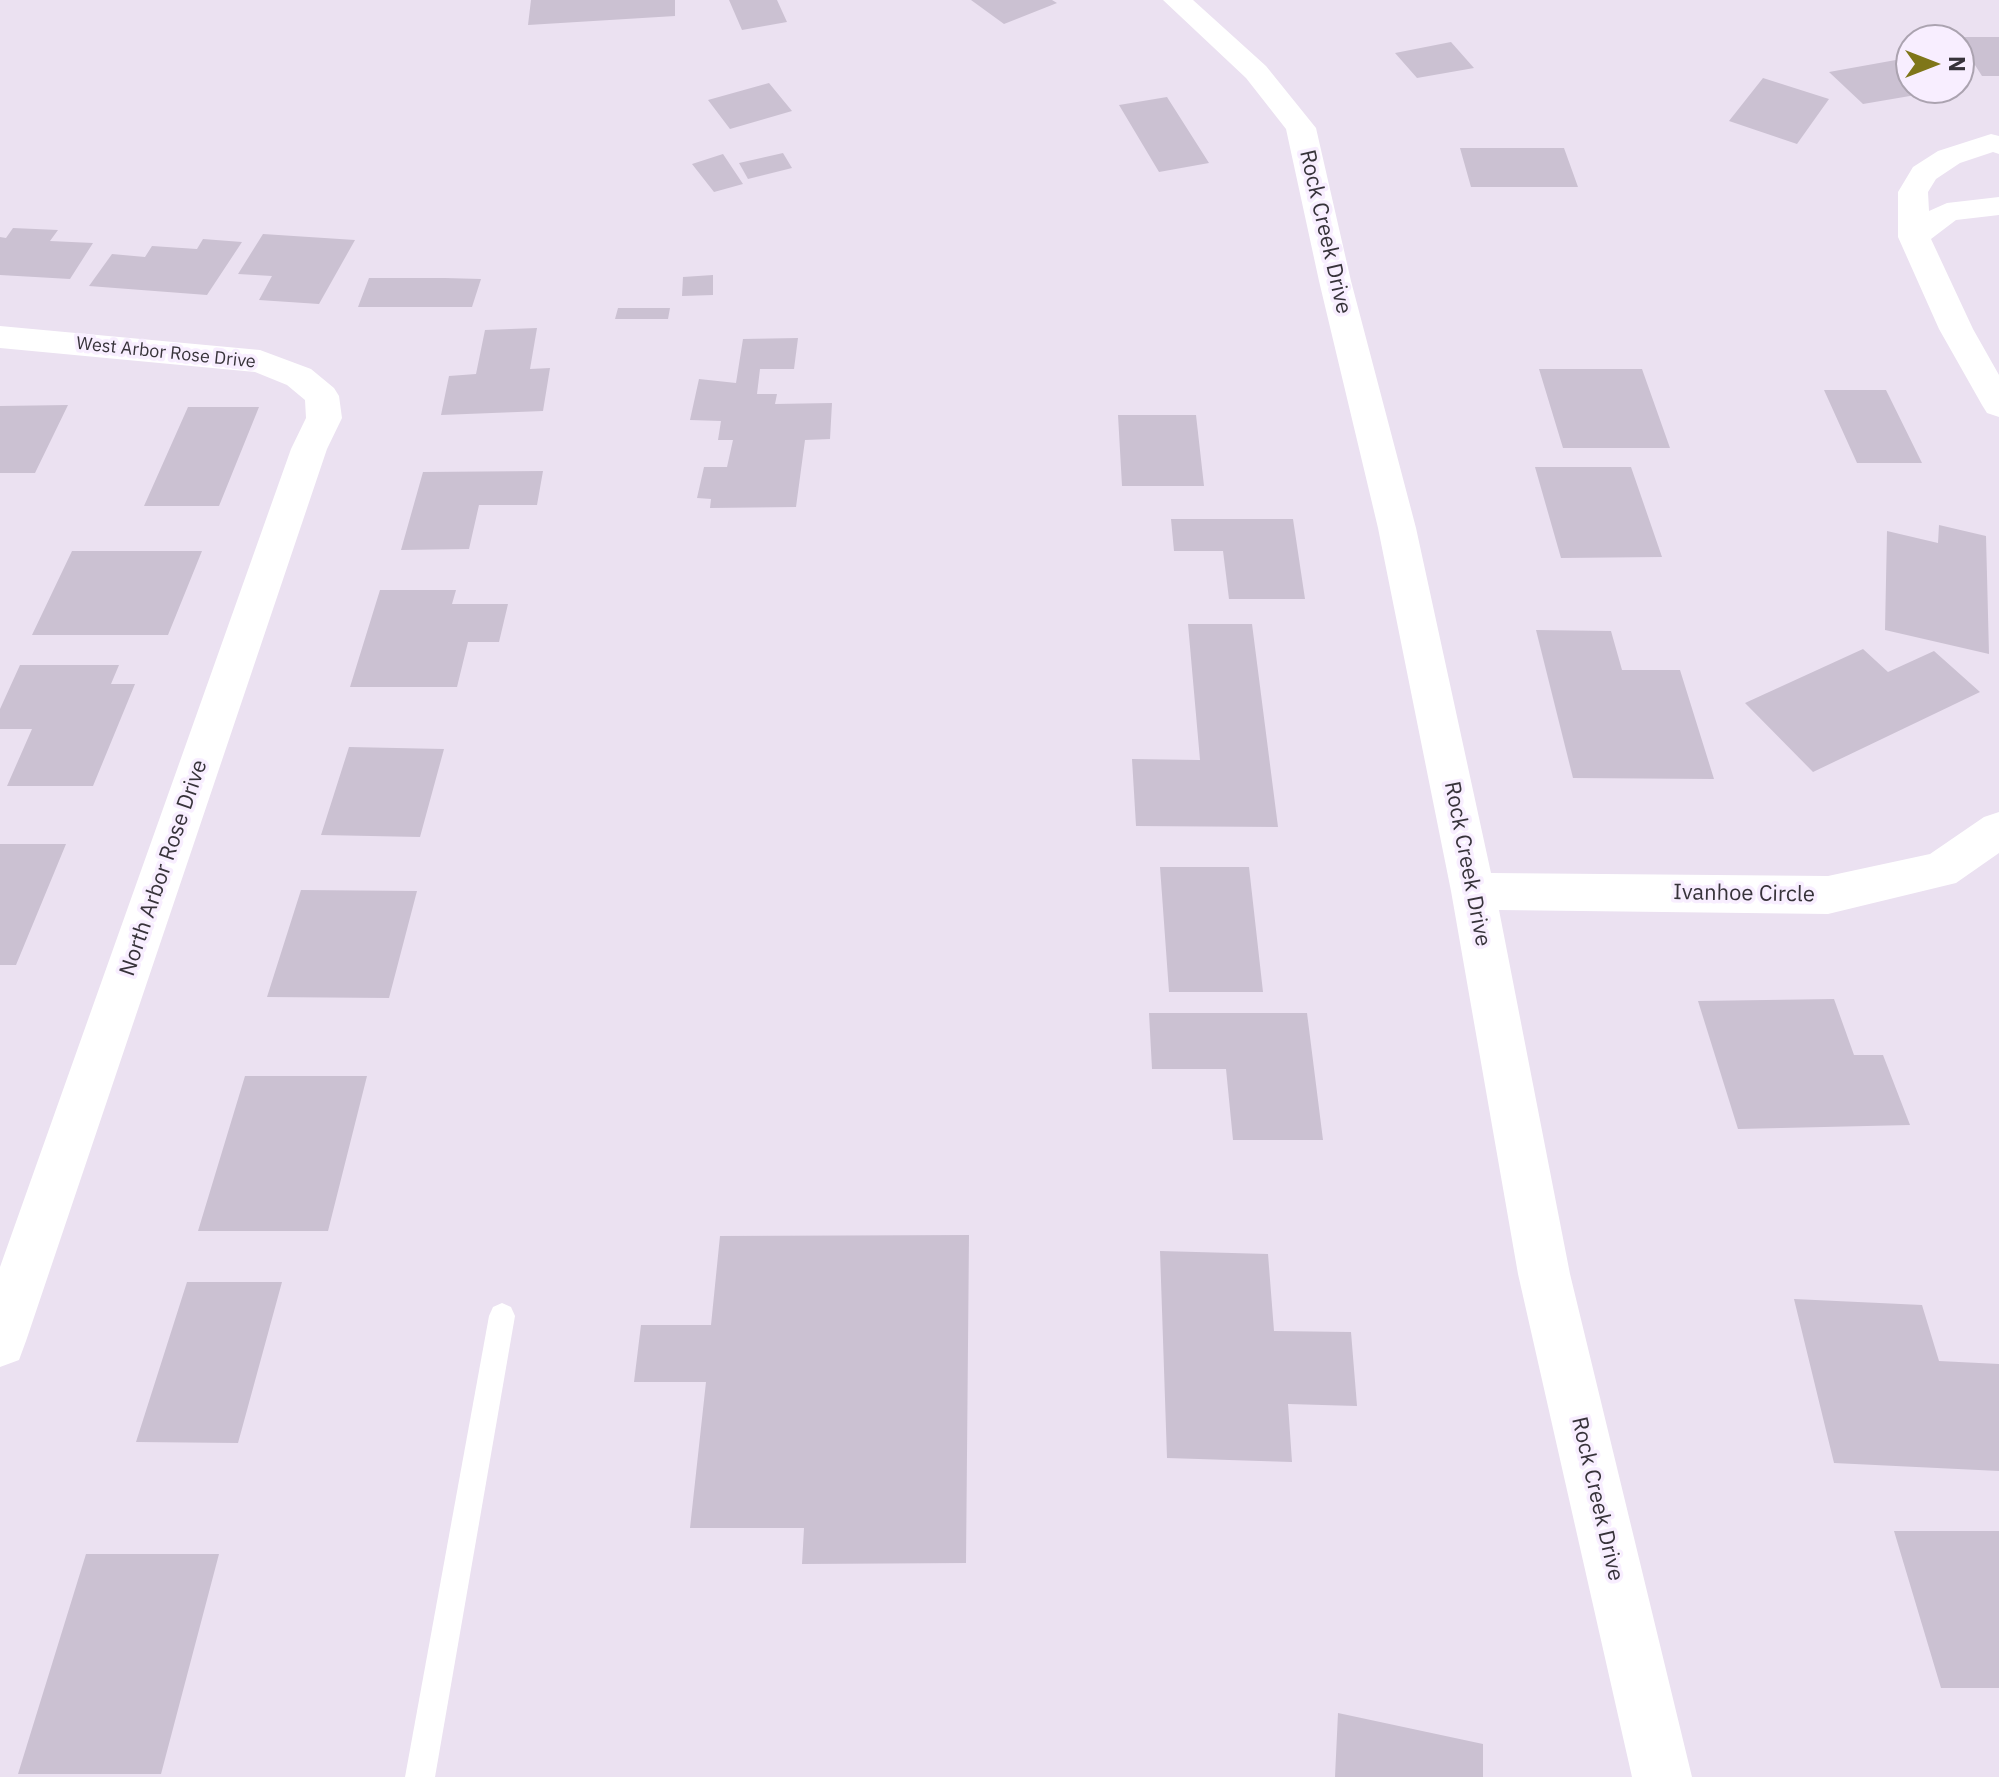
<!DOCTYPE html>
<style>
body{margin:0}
#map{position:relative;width:1999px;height:1777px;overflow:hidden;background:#ebe1f1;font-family:"IBM Plex Sans",sans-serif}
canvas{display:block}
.north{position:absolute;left:1895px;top:24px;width:80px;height:80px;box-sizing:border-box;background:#f8eeff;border:2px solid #aba3b0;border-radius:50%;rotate:90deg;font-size:22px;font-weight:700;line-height:32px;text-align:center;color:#37333a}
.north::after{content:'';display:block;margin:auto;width:28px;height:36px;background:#7f7619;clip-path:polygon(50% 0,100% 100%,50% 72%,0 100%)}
</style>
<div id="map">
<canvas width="1999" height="1777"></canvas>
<div class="north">N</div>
</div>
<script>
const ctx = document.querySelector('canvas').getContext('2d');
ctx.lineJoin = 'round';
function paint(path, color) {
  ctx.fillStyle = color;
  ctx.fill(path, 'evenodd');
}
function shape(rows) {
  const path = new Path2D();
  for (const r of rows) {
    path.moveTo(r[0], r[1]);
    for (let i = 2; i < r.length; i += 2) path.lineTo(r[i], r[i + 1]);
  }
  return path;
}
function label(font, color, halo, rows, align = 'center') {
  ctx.font = font + ' "IBM Plex Sans",sans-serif';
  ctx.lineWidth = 7;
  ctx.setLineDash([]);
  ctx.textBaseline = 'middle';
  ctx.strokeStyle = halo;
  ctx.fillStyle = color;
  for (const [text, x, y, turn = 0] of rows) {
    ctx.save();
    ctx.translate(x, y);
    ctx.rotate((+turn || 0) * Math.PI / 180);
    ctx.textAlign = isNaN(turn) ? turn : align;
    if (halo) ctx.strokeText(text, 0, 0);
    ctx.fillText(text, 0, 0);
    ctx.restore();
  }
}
const building = shape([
 [531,0,675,0,675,16,528,25],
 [729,0,777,0,787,22,742,30],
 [971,0,1052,0,1057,3,1004,24],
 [1957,37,1999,37,1999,76,1982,76],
 [1451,42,1474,68,1417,78,1395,53],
 [1907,58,1911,62,1911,88,1945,90,1863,104,1829,72],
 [1763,78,1829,99,1797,144,1729,121],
 [769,83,792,111,730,129,708,100],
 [1167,97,1209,163,1159,172,1119,105],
 [1460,148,1564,148,1578,187,1471,187],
 [783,153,792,168,748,179,739,163],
 [723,154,743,184,714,192,692,164],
 [13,228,58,230,50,241,93,243,70,279,0,275,0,237,6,238],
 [263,234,355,240,319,304,259,300,272,276,238,274],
 [203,239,242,242,207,295,89,286,112,254,145,257,152,246,197,249],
 [713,275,713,295,682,296,683,277],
 [369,278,445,278,481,279,472,307,358,307],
 [618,308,670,308,668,319,615,319],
 [537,328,530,369,550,368,543,411,441,415,449,376,476,374,485,330],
 [798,338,794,369,760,369,757,394,777,394,775,404,832,403,830,439,805,440,796,507,710,508,711,499,697,498,704,467,727,467,733,440,718,440,721,421,690,420,699,379,736,383,743,339],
 [1539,369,1642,369,1670,448,1563,448],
 [1824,390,1886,390,1922,463,1857,463],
 [68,405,35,473,0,473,0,406],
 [188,407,259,407,219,506,144,506],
 [1118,415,1196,415,1204,486,1122,486],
 [1535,467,1631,467,1662,557,1561,558],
 [543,471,537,505,479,505,469,549,401,550,423,472],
 [1171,519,1293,519,1305,599,1229,599,1223,551,1174,551],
 [1939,525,1986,536,1989,654,1885,630,1887,531,1938,543],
 [72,551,202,551,168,635,32,635],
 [380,590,456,590,452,604,508,604,499,642,468,642,457,687,350,687],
 [1188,624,1252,624,1278,827,1136,826,1132,759,1200,760],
 [1536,630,1611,631,1622,670,1680,670,1714,779,1573,778],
 [1863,649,1888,672,1934,651,1980,692,1813,772,1745,703],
 [20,665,119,665,111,684,135,684,93,786,7,786,32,729,0,729,0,709],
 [349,747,444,749,420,837,321,835],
 [0,844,66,844,16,965,0,965],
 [1160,867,1249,867,1263,992,1169,992],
 [301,890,417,891,389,998,267,997],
 [1834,999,1854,1055,1883,1055,1910,1125,1738,1129,1698,1001],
 [1149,1013,1307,1013,1323,1140,1233,1140,1226,1069,1152,1069],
 [245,1076,367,1076,328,1231,198,1231],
 [969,1235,966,1563,802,1564,804,1528,690,1528,706,1382,634,1382,641,1325,711,1325,720,1236],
 [1160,1251,1268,1254,1274,1331,1351,1332,1357,1406,1288,1404,1292,1462,1167,1458],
 [187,1282,282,1282,238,1443,136,1442],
 [1794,1299,1922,1305,1939,1361,1999,1364,1999,1471,1834,1463],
 [1894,1531,1999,1531,1999,1688,1941,1688],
 [86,1554,219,1554,161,1774,18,1774],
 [1338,1713,1483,1744,1483,1777,1335,1777]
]);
const lane = shape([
 [502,1303,511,1307,515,1316,435,1777,405,1777,489,1316,493,1307,502,1303]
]);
const street = shape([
 [1163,0,1193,0,1266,66,1316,128,1351,281,1416,528,1491,873,1828,876,1930,854,1984,817,1999,812,1999,853,1956,883,1828,914,1499,910,1570,1274,1692,1777,1632,1777,1518,1274,1451,891,1378,528,1319,281,1286,129,1246,78,1163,0],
 [1991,134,1999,136,1999,154,1993,152,1960,163,1936,179,1928,192,1929,211,1947,203,1999,197,1999,215,1956,220,1931,239,1973,329,1999,375,1999,417,1987,413,1982,405,1939,329,1898,237,1898,192,1913,167,1938,151,1991,134],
 [0,326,260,350,311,369,334,388,339,396,342,418,327,449,26,1341,19,1360,0,1367,0,1267,291,449,306,418,305,400,287,385,255,372,0,348,0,326]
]);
const farStreetnames = [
 ["West Arbor Rose Drive",166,353,6]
];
const streetNames = [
 ["Rock Creek Drive",1325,232,77],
 ["Rock Creek Drive",1467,864,79],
 ["North Arbor Rose Drive",164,868,-71],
 ["Ivanhoe Circle",1744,894,1],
 ["Rock Creek Drive",1597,1499,77]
];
paint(building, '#cbc1d2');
paint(lane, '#fff');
paint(street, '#fff');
label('18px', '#37333a', '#f8eeff', farStreetnames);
label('22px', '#37333a', '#f8eeff', streetNames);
</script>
